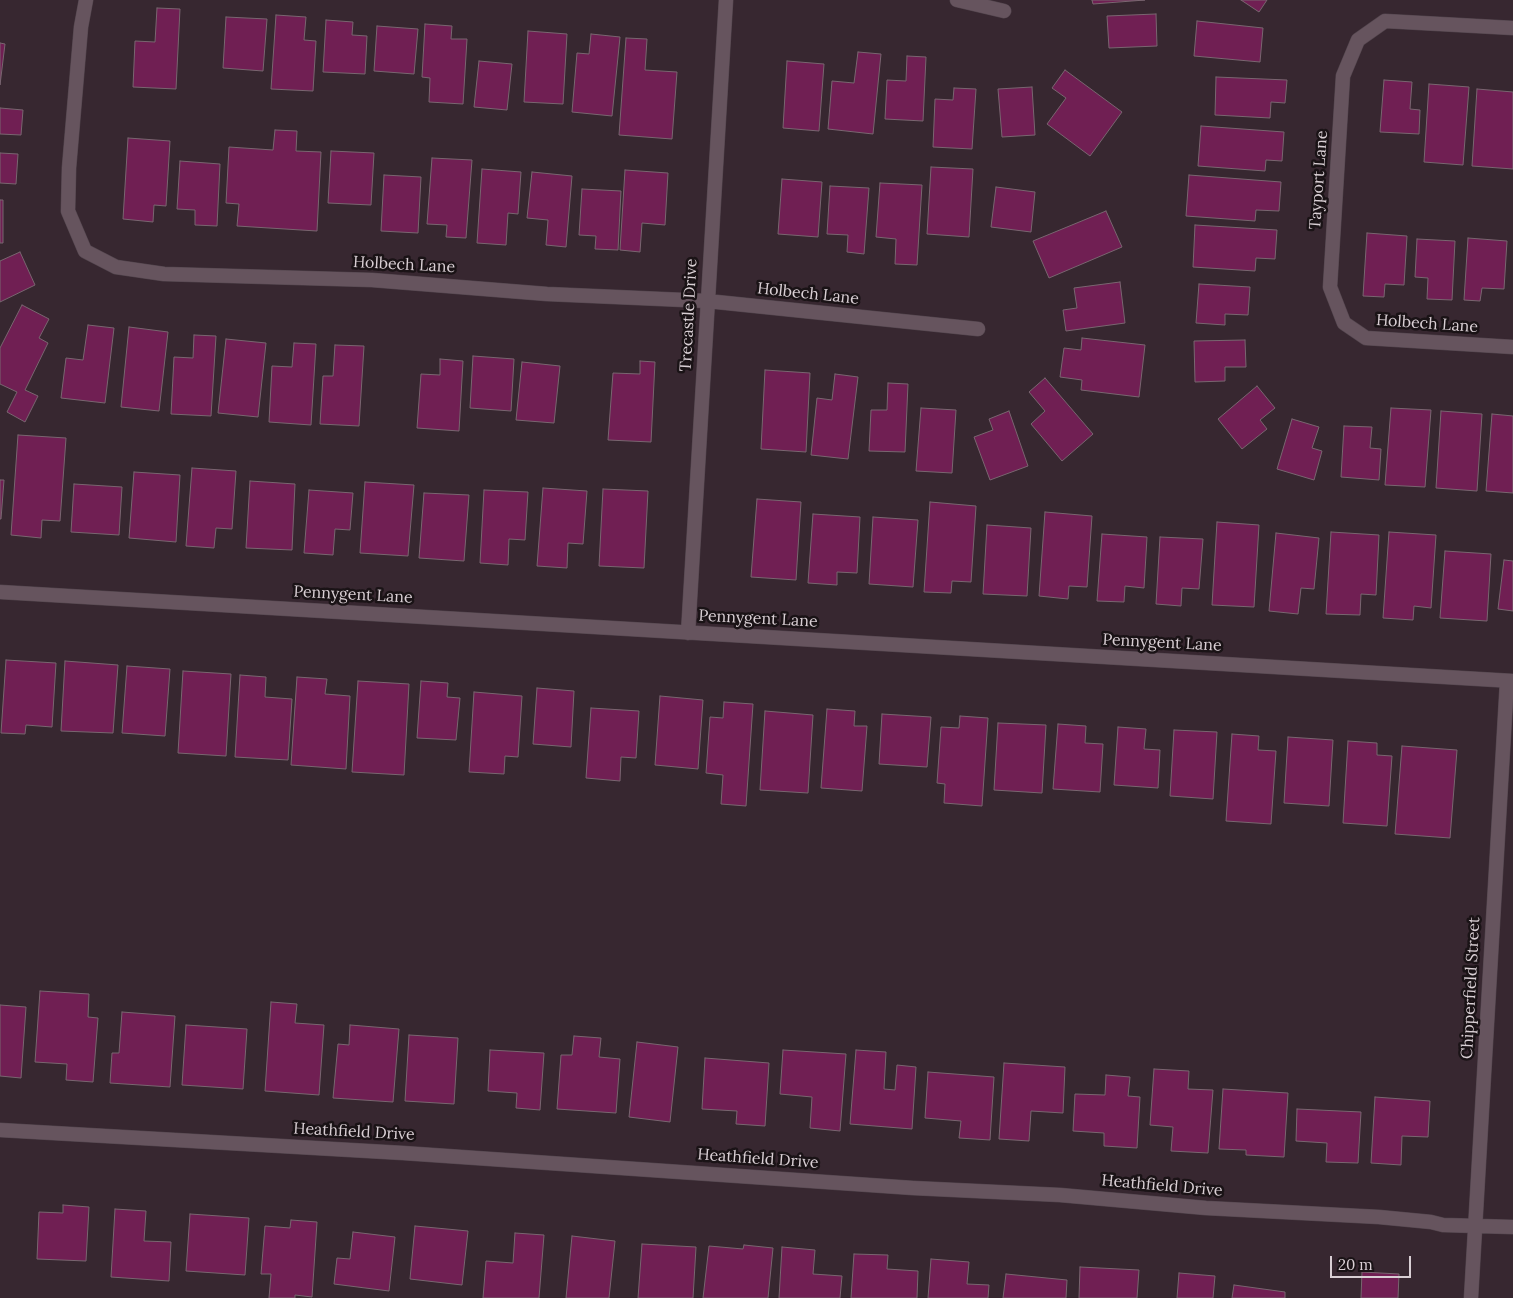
<!DOCTYPE html>
<style>
body{margin:0}
#map{position:relative;width:1513px;height:1298px;overflow:hidden;background:#372730;font-family:Lora,serif}
canvas{display:block}
.scale{position:absolute;left:1330px;top:1256px;width:81px;height:22px;box-sizing:border-box;border:2px solid #d9cfd4;border-top:0;padding-left:6px;font-size:15px;line-height:18px;white-space:nowrap;color:#d9cfd4;-webkit-text-stroke:4px #1a1316;paint-order:stroke}
</style>
<div id="map">
<canvas width="1513" height="1298"></canvas>
<div class="scale">20 m</div>
</div>
<script>
const ctx = document.querySelector('canvas').getContext('2d');
ctx.lineJoin = 'round';
function paint(path, color) {
  ctx.fillStyle = color;
  ctx.fill(path, 'evenodd');
}
function shape(rows) {
  const path = new Path2D();
  for (const r of rows) {
    path.moveTo(r[0], r[1]);
    for (let i = 2; i < r.length; i += 2) path.lineTo(r[i], r[i + 1]);
  }
  return path;
}
function strokePath(path, color, width, dash) {
  ctx.strokeStyle = color;
  ctx.lineWidth = width;
  ctx.lineCap = dash ? 'butt' : 'round';
  ctx.setLineDash(dash || []);
  ctx.stroke(path);
}
function label(font, color, halo, rows, align = 'center') {
  ctx.font = font + ' Lora,serif';
  ctx.lineWidth = 5;
  ctx.setLineDash([]);
  ctx.textBaseline = 'middle';
  ctx.strokeStyle = halo;
  ctx.fillStyle = color;
  for (const [text, x, y, turn = 0] of rows) {
    ctx.save();
    ctx.translate(x, y);
    ctx.rotate((+turn || 0) * Math.PI / 180);
    ctx.textAlign = isNaN(turn) ? turn : align;
    if (halo) ctx.strokeText(text, 0, 0);
    ctx.fillText(text, 0, 0);
    ctx.restore();
  }
}
const building = shape([
 [1092,0,1145,0,1093,4,1092,0],
 [1241,0,1267,0,1259,12,1241,0],
 [157,8,180,9,176,89,133,87,135,41,155,42,157,8],
 [1156,14,1157,46,1109,48,1107,16,1156,14],
 [276,15,306,17,304,40,316,41,313,91,271,89,276,15],
 [226,17,267,19,263,71,223,68,226,17],
 [326,20,353,22,352,35,367,36,365,74,323,72,326,20],
 [1197,21,1263,28,1260,62,1194,56,1197,21],
 [425,24,452,26,451,39,467,39,463,104,429,102,430,78,422,77,425,24],
 [377,26,418,29,414,74,374,71,377,26],
 [528,31,567,34,563,104,524,102,528,31],
 [591,34,620,37,612,116,572,112,577,53,589,54,591,34],
 [626,38,647,39,645,70,677,72,672,139,619,135,626,38],
 [0,43,5,44,0,85,0,43],
 [858,52,881,54,873,134,828,129,832,81,854,83,858,52],
 [907,56,926,57,923,121,885,119,887,80,906,81,907,56],
 [479,61,512,64,507,110,474,107,479,61],
 [787,61,824,64,819,131,783,128,787,61],
 [1065,70,1122,112,1090,156,1047,124,1066,98,1052,88,1065,70],
 [1216,77,1287,80,1285,103,1271,102,1270,118,1215,115,1216,77],
 [1384,80,1412,82,1410,109,1420,110,1419,134,1380,132,1384,80],
 [1429,84,1469,87,1463,165,1424,162,1429,84],
 [1032,87,1035,135,1002,137,998,89,1032,87],
 [954,88,976,89,972,149,933,147,935,99,953,100,954,88],
 [1477,89,1513,92,1513,169,1472,166,1477,89],
 [0,108,23,110,21,135,0,134,0,108],
 [1201,126,1284,132,1282,161,1266,160,1265,171,1198,166,1201,126],
 [275,130,297,131,296,151,321,152,317,231,237,226,239,204,226,203,229,147,273,150,275,130],
 [128,138,170,141,166,206,154,205,153,222,123,219,128,138],
 [331,151,374,153,371,205,328,203,331,151],
 [0,153,18,154,16,184,0,183,0,153],
 [432,158,472,160,466,238,446,237,447,225,427,224,432,158],
 [180,161,220,164,217,226,195,225,195,210,177,209,180,161],
 [931,167,973,169,969,237,927,234,931,167],
 [482,169,521,172,518,214,508,213,506,245,477,243,482,169],
 [625,170,668,173,665,225,642,223,640,252,620,250,625,170],
 [532,172,572,176,566,247,546,245,548,220,527,218,532,172],
 [384,175,421,177,418,233,381,231,384,175],
 [1189,175,1281,182,1279,211,1256,210,1255,221,1186,216,1189,175],
 [782,179,822,182,818,237,778,234,782,179],
 [880,183,922,185,917,265,895,264,896,239,876,237,880,183],
 [830,186,869,188,864,254,847,252,848,235,827,234,830,186],
 [996,187,1035,192,1031,232,991,227,996,187],
 [582,189,621,191,618,250,595,249,596,236,579,235,582,189],
 [0,200,3,200,3,243,0,243,0,200],
 [1106,211,1122,247,1049,278,1033,241,1106,211],
 [1195,225,1277,230,1275,259,1256,258,1255,271,1193,267,1195,225],
 [1367,233,1407,236,1404,285,1385,284,1384,297,1363,296,1367,233],
 [1468,238,1507,241,1504,289,1482,288,1480,301,1464,300,1468,238],
 [1417,239,1455,241,1452,300,1427,299,1428,278,1415,277,1417,239],
 [20,252,35,285,0,302,0,261,20,252],
 [1120,282,1125,323,1066,331,1063,310,1077,308,1074,288,1120,282],
 [1199,284,1250,287,1248,315,1225,314,1225,325,1196,323,1199,284],
 [22,305,49,319,39,338,48,343,25,390,38,396,25,422,7,412,17,392,0,384,0,348,22,305],
 [88,325,114,328,105,403,61,398,66,358,83,360,88,325],
 [129,327,168,332,159,411,121,407,129,327],
 [194,335,216,336,211,416,171,414,174,357,193,358,194,335],
 [1082,338,1145,345,1139,397,1081,390,1082,380,1060,377,1064,348,1081,350,1082,338],
 [226,339,266,343,258,417,218,413,226,339],
 [1245,340,1246,367,1225,367,1225,381,1195,382,1194,341,1245,340],
 [294,343,316,344,311,425,269,422,272,366,292,367,294,343],
 [335,345,364,346,359,426,320,424,323,376,333,376,335,345],
 [473,356,514,359,511,411,470,408,473,356],
 [440,359,463,361,459,431,417,428,421,374,440,375,440,359],
 [640,361,655,362,651,442,608,440,613,373,640,374,640,361],
 [522,362,560,366,554,423,516,420,522,362],
 [765,370,810,373,806,452,761,449,765,370],
 [835,374,858,377,848,459,811,455,817,398,832,400,835,374],
 [1045,378,1093,434,1062,461,1031,424,1045,411,1029,392,1045,378],
 [888,383,908,384,905,452,869,451,871,410,887,410,888,383],
 [1257,386,1275,408,1260,420,1267,429,1242,449,1218,419,1257,386],
 [921,408,956,410,952,473,916,471,921,408],
 [1391,408,1431,410,1425,487,1385,485,1391,408],
 [1009,411,1028,466,990,480,974,437,993,430,989,419,1009,411],
 [1441,411,1482,414,1477,491,1436,488,1441,411],
 [1492,414,1513,416,1513,493,1486,491,1492,414],
 [1292,419,1319,427,1312,448,1322,451,1314,480,1277,469,1292,419],
 [1344,426,1372,427,1370,448,1381,449,1379,480,1341,477,1344,426],
 [18,435,66,438,60,521,42,520,41,538,11,535,18,435],
 [192,468,236,471,232,529,216,528,214,548,186,546,192,468],
 [134,472,180,475,176,542,129,538,134,472],
 [0,480,4,480,1,519,0,519,0,480],
 [250,481,295,484,292,550,246,548,250,481],
 [365,482,414,485,408,556,360,553,365,482],
 [74,484,122,487,119,535,71,532,74,484],
 [543,488,587,491,583,544,568,543,567,568,537,566,543,488],
 [603,489,648,491,644,568,599,566,603,489],
 [309,490,353,493,350,530,335,529,333,555,304,553,309,490],
 [484,490,528,492,525,540,509,539,508,565,480,563,484,490],
 [424,493,469,495,464,561,419,558,424,493],
 [757,499,801,502,796,580,751,577,757,499],
 [930,502,976,506,971,582,952,581,951,593,924,592,930,502],
 [1045,512,1092,516,1087,587,1069,586,1068,599,1039,596,1045,512],
 [813,514,860,517,857,573,837,572,837,585,808,583,813,514],
 [873,517,918,520,913,587,869,584,873,517],
 [1217,522,1259,525,1254,607,1212,605,1217,522],
 [987,525,1031,528,1027,596,983,594,987,525],
 [1331,532,1379,535,1376,595,1361,594,1360,615,1326,614,1331,532],
 [1389,532,1436,535,1431,608,1414,606,1413,620,1383,618,1389,532],
 [1276,533,1319,538,1314,589,1301,588,1298,614,1269,611,1276,533],
 [1102,534,1147,537,1144,588,1125,586,1124,602,1097,601,1102,534],
 [1160,537,1203,539,1199,589,1182,588,1181,606,1156,604,1160,537],
 [1445,551,1491,554,1487,621,1440,618,1445,551],
 [1504,560,1513,561,1513,611,1498,609,1504,560],
 [6,660,56,663,52,727,26,725,25,734,1,733,6,660],
 [65,661,118,665,113,733,61,731,65,661],
 [127,666,170,669,165,736,122,733,127,666],
 [183,671,231,674,226,756,178,753,183,671],
 [240,675,266,677,265,697,292,699,288,760,235,757,240,675],
 [297,677,327,679,325,694,350,696,346,769,291,765,297,677],
 [358,681,409,684,404,775,352,772,358,681],
 [421,681,448,683,447,697,460,698,456,740,417,738,421,681],
 [537,688,574,691,571,747,533,744,537,688],
 [474,692,522,696,518,757,505,756,504,774,469,772,474,692],
 [660,696,703,700,698,769,655,765,660,696],
 [724,702,753,704,746,806,721,804,723,775,706,773,710,717,723,718,724,702],
 [591,708,639,711,636,758,621,757,620,781,586,778,591,708],
 [827,709,855,711,854,726,867,726,862,791,821,788,827,709],
 [765,711,813,715,808,793,760,790,765,711],
 [882,714,931,717,927,767,879,764,882,714],
 [960,716,988,718,982,806,944,803,945,784,937,783,941,727,959,728,960,716],
 [998,723,1046,725,1042,793,994,790,998,723],
 [1058,724,1086,726,1085,743,1103,744,1100,792,1053,789,1058,724],
 [1118,727,1146,729,1144,749,1160,750,1158,788,1114,785,1118,727],
 [1174,730,1217,732,1213,799,1170,796,1174,730],
 [1232,734,1259,736,1258,750,1276,751,1271,824,1226,821,1232,734],
 [1288,737,1333,740,1329,806,1284,803,1288,737],
 [1348,741,1377,743,1377,755,1392,756,1387,826,1343,823,1348,741],
 [1402,746,1457,750,1450,838,1395,834,1402,746],
 [40,991,89,994,88,1017,98,1018,93,1082,66,1080,67,1064,35,1062,40,991],
 [271,1002,297,1004,295,1023,324,1025,319,1095,265,1091,271,1002],
 [0,1005,26,1007,21,1078,0,1076,0,1005],
 [122,1012,175,1016,170,1087,110,1083,112,1053,119,1053,122,1012],
 [186,1025,247,1029,243,1089,182,1085,186,1025],
 [350,1025,399,1029,393,1102,333,1098,338,1044,349,1045,350,1025],
 [409,1035,458,1038,454,1104,405,1101,409,1035],
 [574,1036,601,1038,599,1057,620,1059,616,1113,557,1109,561,1055,572,1055,574,1036],
 [637,1042,678,1047,670,1122,629,1117,637,1042],
 [490,1050,544,1053,540,1110,516,1108,517,1093,488,1091,490,1050],
 [783,1050,846,1054,840,1131,810,1128,812,1097,780,1094,783,1050],
 [856,1050,886,1052,884,1089,895,1090,897,1065,916,1067,912,1129,850,1124,856,1050],
 [705,1058,769,1063,765,1126,736,1124,737,1111,702,1109,705,1058],
 [1004,1063,1065,1067,1063,1113,1031,1111,1029,1141,999,1139,1004,1063],
 [1154,1069,1189,1071,1188,1089,1213,1090,1208,1153,1171,1151,1173,1127,1150,1125,1154,1069],
 [928,1072,994,1077,990,1140,959,1138,961,1121,925,1118,928,1072],
 [1106,1075,1130,1077,1128,1096,1140,1097,1137,1148,1104,1146,1104,1133,1073,1131,1075,1094,1105,1095,1106,1075],
 [1223,1089,1288,1093,1284,1157,1246,1155,1246,1150,1219,1149,1223,1089],
 [1375,1097,1430,1101,1428,1137,1402,1136,1401,1165,1371,1163,1375,1097],
 [1297,1109,1361,1112,1358,1163,1326,1162,1327,1143,1296,1141,1297,1109],
 [63,1205,89,1207,86,1261,37,1259,39,1212,63,1213,63,1205],
 [115,1209,146,1211,144,1241,171,1242,169,1281,111,1277,115,1209],
 [190,1214,249,1218,245,1275,186,1271,190,1214],
 [291,1220,317,1222,312,1297,295,1295,295,1298,269,1298,271,1274,261,1274,265,1226,290,1228,291,1220],
 [415,1226,468,1231,462,1285,410,1279,415,1226],
 [353,1232,395,1237,389,1291,334,1284,337,1258,350,1259,353,1232],
 [515,1233,544,1235,539,1298,483,1298,486,1261,513,1263,515,1233],
 [572,1236,615,1241,609,1298,566,1298,572,1236],
 [642,1244,696,1247,693,1298,638,1298,642,1244],
 [744,1245,773,1248,768,1298,703,1298,709,1246,743,1249,744,1245],
 [782,1247,815,1250,813,1274,842,1276,840,1298,779,1298,782,1247],
 [854,1254,888,1255,887,1269,918,1271,917,1298,851,1298,854,1254],
 [931,1259,969,1262,967,1284,989,1285,988,1298,928,1298,931,1259],
 [1080,1267,1139,1270,1137,1298,1079,1298,1080,1267],
 [1362,1272,1399,1274,1398,1298,1361,1298,1362,1272],
 [1179,1273,1215,1276,1213,1298,1177,1298,1179,1273],
 [1006,1274,1067,1280,1066,1298,1003,1298,1006,1274],
 [1234,1285,1285,1292,1285,1298,1232,1298,1234,1285]
]);
const minor = shape([
 [86,0,81,27,69,168,68,211,85,251,116,267,164,274,372,280,547,294,707,301,978,329],
 [957,0,1004,11],
 [1513,28,1385,21,1358,40,1343,76,1330,287,1344,323,1366,338,1513,347],
 [0,592,1513,681],
 [688,633,726,0],
 [0,1130,403,1153,913,1188,1060,1195,1206,1208,1379,1217,1431,1222,1443,1225,1513,1227],
 [1471,1298,1507,681]
]);
const streetNames = [
 ["Tayport Lane",1319,180,-86],
 ["Holbech Lane",404,265,3],
 ["Holbech Lane",808,294,6],
 ["Trecastle Drive",689,315,-87],
 ["Holbech Lane",1427,324,4],
 ["Pennygent Lane",353,595,3],
 ["Pennygent Lane",758,619,3],
 ["Pennygent Lane",1162,643,3],
 ["Chipperfield Street",1471,988,-87],
 ["Heathfield Drive",354,1132,3],
 ["Heathfield Drive",758,1159,4],
 ["Heathfield Drive",1162,1186,5]
];
paint(building, '#701f53');
strokePath(building, '#796670', 1);
strokePath(minor, '#52454d', 15);
strokePath(minor, '#66545e', 14);
label('16px', '#d9cfd4', '#1a1316', streetNames);
</script>
